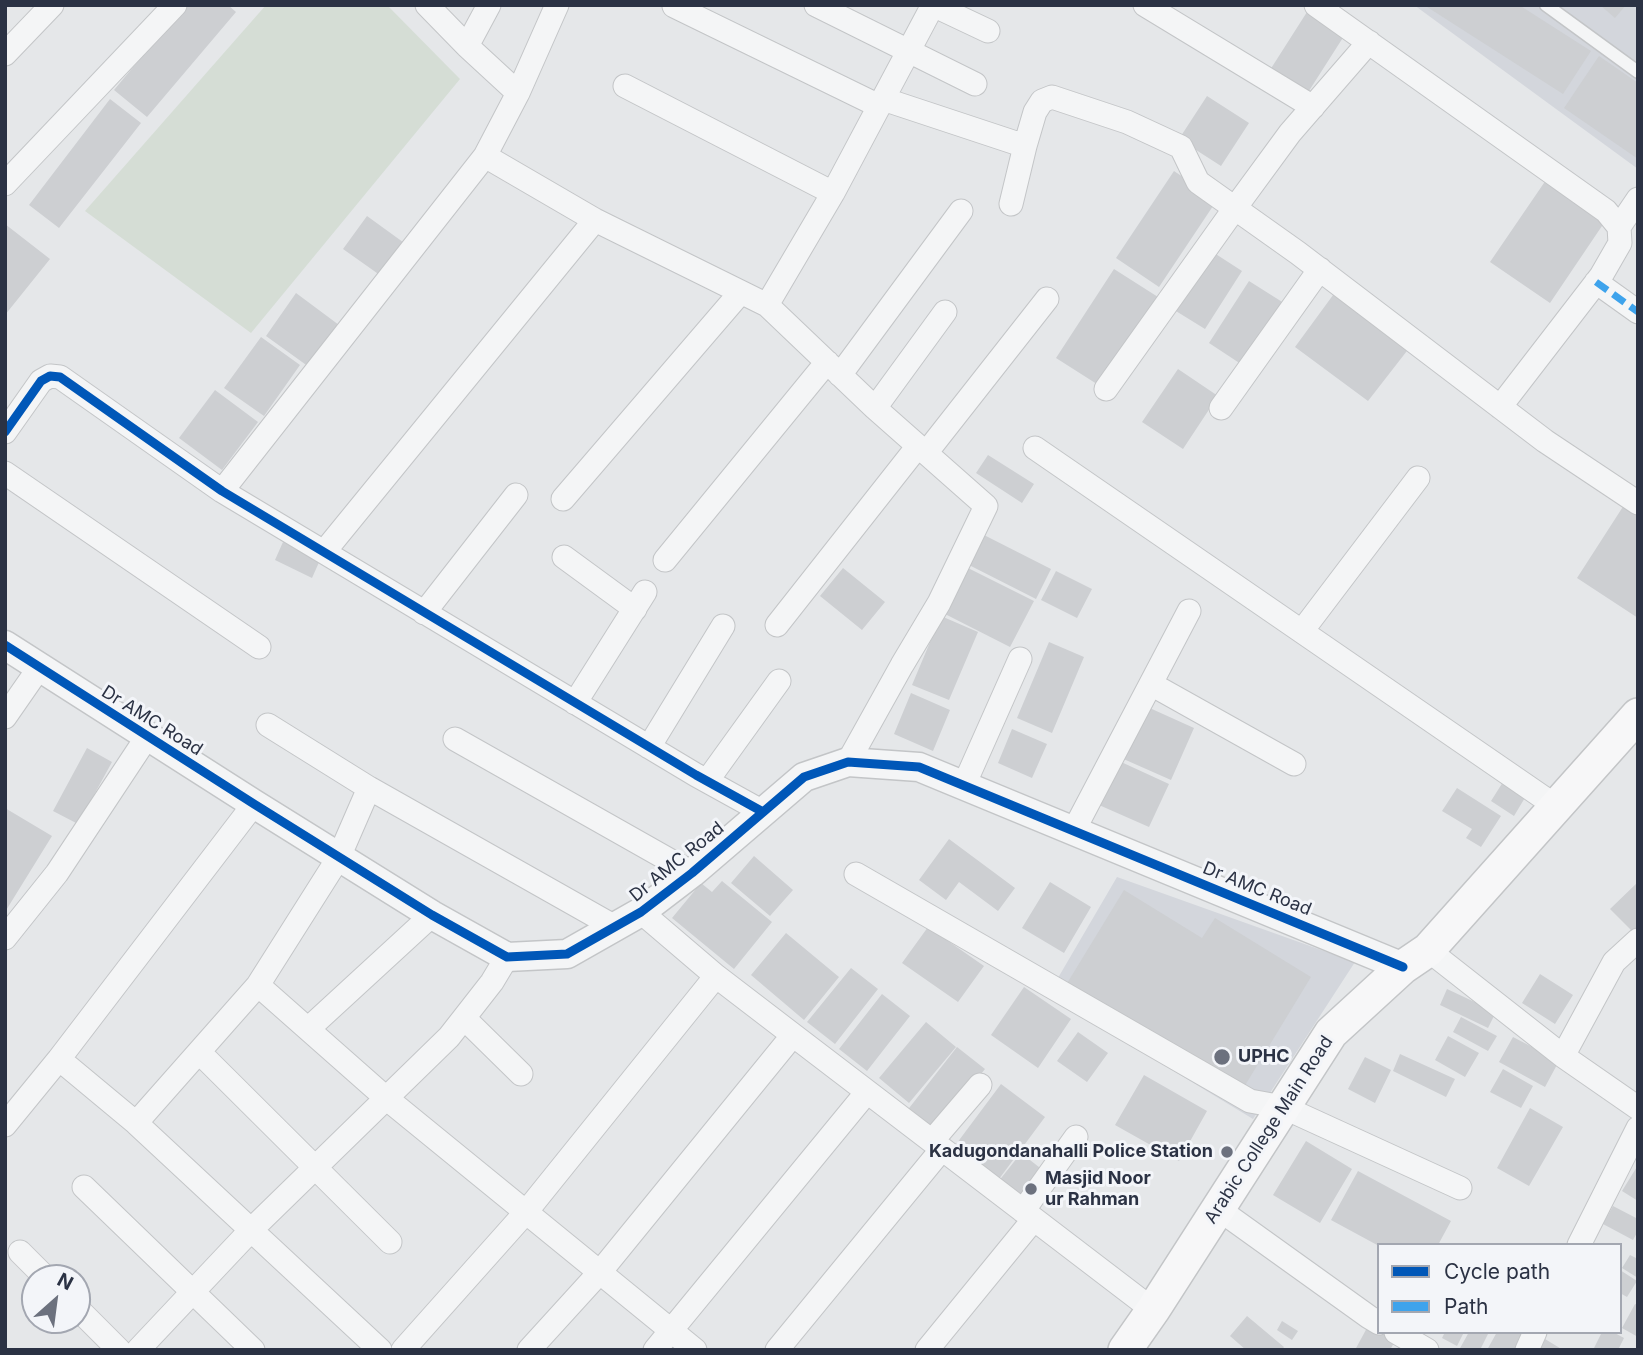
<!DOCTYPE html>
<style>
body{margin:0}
#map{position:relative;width:1643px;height:1355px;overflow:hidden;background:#e5e7e9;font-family:Inter,sans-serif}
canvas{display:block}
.frame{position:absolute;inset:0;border:7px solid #2b3244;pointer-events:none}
.legend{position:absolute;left:1377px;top:1243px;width:245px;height:91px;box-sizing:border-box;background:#f3f5f9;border:2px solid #a3a7b1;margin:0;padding:9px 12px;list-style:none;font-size:21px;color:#2b3244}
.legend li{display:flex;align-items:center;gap:14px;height:35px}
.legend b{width:35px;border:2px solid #a3a7b1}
.north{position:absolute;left:21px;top:1264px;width:70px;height:70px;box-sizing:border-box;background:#f3f5f9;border:2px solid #a3a7b1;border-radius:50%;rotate:28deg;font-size:19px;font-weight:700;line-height:28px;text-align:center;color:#2b3244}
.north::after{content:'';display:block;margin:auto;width:24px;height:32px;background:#6c717e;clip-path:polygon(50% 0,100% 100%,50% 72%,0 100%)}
</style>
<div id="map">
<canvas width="1643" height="1355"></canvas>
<div class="frame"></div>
<ul class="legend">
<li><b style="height:9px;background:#0057b8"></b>Cycle path</li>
<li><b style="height:9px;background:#3ea3ec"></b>Path</li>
</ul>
<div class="north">N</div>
</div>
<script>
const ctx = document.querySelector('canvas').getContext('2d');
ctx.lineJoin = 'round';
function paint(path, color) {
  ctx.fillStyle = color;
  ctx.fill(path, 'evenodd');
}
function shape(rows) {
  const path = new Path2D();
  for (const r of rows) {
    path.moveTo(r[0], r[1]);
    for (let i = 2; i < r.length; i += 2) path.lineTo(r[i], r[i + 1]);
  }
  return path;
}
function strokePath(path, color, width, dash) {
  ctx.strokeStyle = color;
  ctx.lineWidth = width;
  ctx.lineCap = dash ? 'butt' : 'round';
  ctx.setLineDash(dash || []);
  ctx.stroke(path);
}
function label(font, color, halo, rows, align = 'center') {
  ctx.font = font + ' Inter,sans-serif';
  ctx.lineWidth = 6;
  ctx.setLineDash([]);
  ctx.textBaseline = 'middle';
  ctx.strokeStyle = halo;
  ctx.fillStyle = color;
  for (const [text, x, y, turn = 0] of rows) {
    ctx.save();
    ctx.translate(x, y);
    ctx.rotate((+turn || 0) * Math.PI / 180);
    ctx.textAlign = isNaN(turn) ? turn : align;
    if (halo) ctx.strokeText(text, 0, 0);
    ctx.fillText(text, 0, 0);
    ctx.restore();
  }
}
const built = shape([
 [1414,5,1638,5,1638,169],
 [1117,877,1355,962,1253,1119,1048,995]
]);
const green = shape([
 [266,5,387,5,460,79,251,333,85,211]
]);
const building = shape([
 [185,5,228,5,236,12,147,117,114,90],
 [1424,5,1519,5,1591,51,1563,94],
 [1600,5,1626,5,1615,18],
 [1307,12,1344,36,1307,94,1270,70],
 [1599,56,1638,83,1638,159,1564,108],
 [1207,96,1249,123,1221,166,1179,139],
 [110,99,141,123,59,228,29,205],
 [1174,171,1217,200,1159,287,1116,258],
 [1546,180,1606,220,1550,303,1490,262],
 [367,216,407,245,384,278,343,249],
 [5,224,50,259,5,315],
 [1208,249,1242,271,1205,329,1171,308],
 [1114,269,1158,297,1100,386,1056,358],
 [1249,281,1287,305,1247,368,1209,343],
 [1336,291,1410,347,1368,401,1295,347],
 [296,293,339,325,309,367,266,336],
 [261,337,300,365,264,416,224,388],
 [1178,369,1218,396,1183,449,1142,422],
 [215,390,258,422,222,470,179,438],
 [988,455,1034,484,1022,503,976,473],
 [1626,502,1638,510,1638,618,1577,578],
 [984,535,1051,569,1036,599,969,565],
 [283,542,320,560,312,578,275,560],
 [843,568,885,602,862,630,820,596],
 [968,568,1034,601,1010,647,945,614],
 [1056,571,1092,589,1077,618,1041,600],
 [941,616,978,632,949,700,912,685],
 [1049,642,1084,657,1052,733,1017,718],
 [911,693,950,710,933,751,894,734],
 [1143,705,1194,728,1171,780,1119,757],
 [1012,729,1047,744,1032,778,998,763],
 [87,748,112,762,78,824,53,811],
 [1119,761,1169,784,1149,827,1099,805],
 [1503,782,1526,796,1514,816,1491,801],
 [1457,788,1501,816,1481,847,1466,838,1472,829,1442,811],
 [5,808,52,836,5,912],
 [949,839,1015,888,998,911,959,882,946,900,919,880],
 [754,856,793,890,770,916,731,883],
 [722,881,772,922,734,969,672,918,701,883,712,892],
 [1050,882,1091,907,1064,953,1022,928],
 [1638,882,1638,937,1610,909],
 [1124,890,1202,938,1215,918,1311,977,1241,1092,1066,985],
 [928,927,984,966,958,1002,902,963],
 [786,933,839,977,804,1020,751,975],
 [851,968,878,989,835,1044,807,1022],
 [1540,974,1573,995,1555,1024,1522,1003],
 [1024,987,1071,1019,1038,1068,991,1035],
 [1447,989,1496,1012,1488,1028,1440,1005],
 [882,994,910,1016,867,1071,839,1049],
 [1461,1017,1497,1036,1488,1051,1453,1032],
 [926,1022,956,1047,909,1103,879,1078],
 [1078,1032,1108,1053,1087,1082,1057,1061],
 [1448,1036,1479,1053,1465,1077,1435,1060],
 [1513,1037,1559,1061,1545,1087,1499,1062],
 [957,1047,985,1069,934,1133,906,1112],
 [1400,1054,1455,1079,1446,1097,1393,1071],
 [1365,1057,1391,1070,1375,1103,1348,1089],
 [1503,1069,1533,1086,1521,1108,1490,1092],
 [1144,1075,1207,1111,1179,1161,1115,1125],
 [1001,1084,1045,1117,999,1179,954,1147],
 [1530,1108,1563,1127,1529,1186,1497,1168],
 [1306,1141,1352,1169,1320,1223,1273,1195],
 [1021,1153,1044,1171,1022,1200,998,1182],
 [1638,1165,1638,1201,1622,1191],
 [1358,1171,1451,1221,1438,1245,1379,1246,1331,1220],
 [1613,1206,1638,1219,1638,1231,1633,1240,1603,1224],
 [1630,1255,1638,1259,1638,1278,1622,1268],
 [1620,1270,1637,1281,1627,1297,1620,1293],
 [1635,1304,1638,1305,1638,1337,1622,1328],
 [1247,1316,1284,1347,1282,1350,1246,1350,1230,1336],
 [1282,1321,1298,1331,1292,1340,1277,1330],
 [1368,1326,1395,1341,1390,1350,1355,1350],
 [1445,1332,1464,1332,1457,1346,1442,1338],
 [1469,1332,1489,1332,1480,1350,1459,1350],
 [1497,1332,1530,1332,1520,1350,1487,1350],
 [1602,1332,1613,1332,1624,1338,1618,1350,1593,1350],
 [1545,1339,1563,1350,1539,1350]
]);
const service = shape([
 [1546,5,1638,72]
]);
const minor = shape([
 [816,5,975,84],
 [933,5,988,31],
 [1145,5,1313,107],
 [1316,5,1606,211,1619,227,1620,243,1601,276,1500,407],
 [674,6,879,106],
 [467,46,489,5],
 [5,54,52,5],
 [625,86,833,193],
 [518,93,557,5],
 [883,99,1025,146],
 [485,156,595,220,767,305,875,408,986,506,939,603,902,665,848,762],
 [5,184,175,5],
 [1011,204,1025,146,1035,112,1042,101,1052,97,1127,122,1181,147,1198,182,1298,253,1545,441,1638,503],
 [1619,227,1638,199],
 [1596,282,1638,312],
 [767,305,833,193,933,5],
 [840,375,961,211],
 [1106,389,1235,208,1290,133,1369,42],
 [875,408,945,312],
 [1221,408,1320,269],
 [5,432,41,381,50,376,60,377,222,491,696,775,763,812],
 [1035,448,1557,807],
 [926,453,1047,299],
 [5,473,259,647],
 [222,491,485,156,518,93,467,46,427,5],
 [563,499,740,293],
 [324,552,595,220],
 [564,557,635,609],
 [665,560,827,362],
 [424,613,516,495],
 [777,625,918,446],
 [1302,631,1418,478],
 [1151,684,1294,764],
 [575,703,645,592],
 [5,717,39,668],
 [268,725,369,788,615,927],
 [455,739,692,873],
 [649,747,723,626],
 [707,781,779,681],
 [964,785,1020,659],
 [1074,830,1189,611],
 [856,874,1250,1101,1283,1107,1460,1188],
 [641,912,716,976,793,1035,1153,1310],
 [5,938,57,873,147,737],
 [1428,950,1563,1056,1638,1108],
 [258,985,339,857,369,788],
 [464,1018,521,1074],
 [308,1029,432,915],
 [199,1052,390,1242],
 [1563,1056,1614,962,1638,940],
 [59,1059,136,1123,380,1350],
 [136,1123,258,985,386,1098,695,1350],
 [5,1125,59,1059,254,804],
 [932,1141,980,1085],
 [84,1187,253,1350],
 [1217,1208,1369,1317,1379,1323],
 [1023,1211,1076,1137],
 [1579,1245,1638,1128],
 [20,1252,46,1278],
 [77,1308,119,1350],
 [1396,1332,1427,1350],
 [138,1350,251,1230,449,1037,492,982,507,957],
 [403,1350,526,1212,716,976],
 [529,1350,600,1272,793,1035],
 [655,1350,867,1092],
 [777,1350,942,1149],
 [927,1350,1034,1219],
 [1527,1350,1535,1332]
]);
const tertiary = shape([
 [5,645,254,804,432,915,507,957,567,954,641,912,692,873,804,777,848,762,919,767,1403,967]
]);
const secondary = shape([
 [1125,1350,1153,1310,1331,1033,1403,967,1428,950,1638,715]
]);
const quiet = shape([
 [1596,282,1638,312]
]);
const cycleway = shape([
 [5,432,41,381,50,376,60,377,222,491,696,775,763,812],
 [5,645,254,804,432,915,507,957,567,954,641,912,692,873,804,777,848,762,919,767,1403,967]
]);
const markers = [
 [1222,1057,9,"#6c717e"],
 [1227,1152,7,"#6c717e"],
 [1031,1189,7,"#6c717e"]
];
const streetNames = [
 ["Dr AMC Road",152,721,32],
 ["Dr AMC Road",677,862,-39],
 ["Dr AMC Road",1257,889,22],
 ["Arabic College Main Road",1269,1130,-57]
];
const poiNames = [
 ["UPHC",1238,1057],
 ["Kadugondanahalli Police Station",1213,1152,"right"],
 ["Masjid Noor",1045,1179],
 ["ur Rahman",1045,1200]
];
paint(built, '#d3d6dc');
paint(green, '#d5ddd5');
paint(building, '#cdcfd2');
strokePath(service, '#c3c5c7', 15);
strokePath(minor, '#c3c5c7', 25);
strokePath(tertiary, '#c3c5c7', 31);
strokePath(secondary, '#c3c5c7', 36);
strokePath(service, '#f4f5f6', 12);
strokePath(minor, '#f4f5f6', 23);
strokePath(tertiary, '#f4f5f6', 28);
strokePath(secondary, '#f7f7f8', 33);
strokePath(quiet, '#3ea3ec', 7, [14, 7]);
strokePath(cycleway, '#0057b8', 9);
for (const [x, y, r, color] of markers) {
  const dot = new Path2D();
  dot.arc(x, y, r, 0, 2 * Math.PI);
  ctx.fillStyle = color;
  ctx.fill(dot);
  strokePath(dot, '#f3f5f9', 2.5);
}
label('18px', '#2b3244', '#f3f5f9', streetNames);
label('bold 18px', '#2b3244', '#f3f5f9', poiNames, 'left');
</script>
